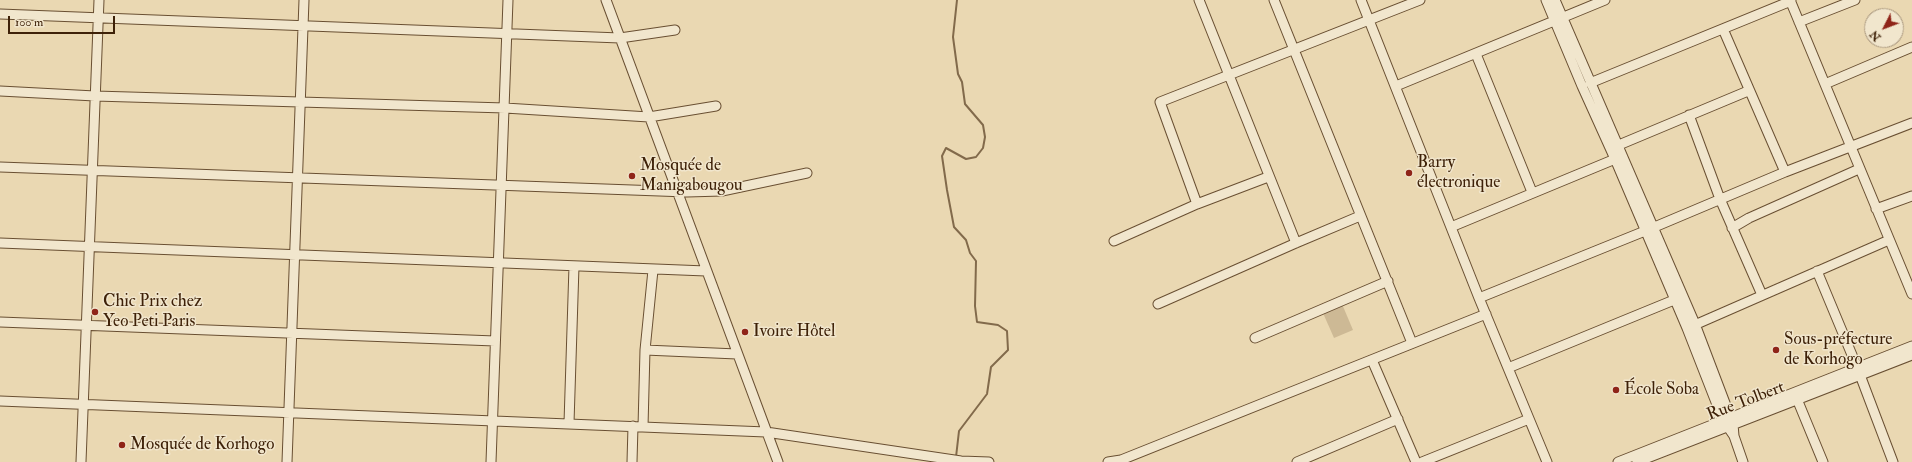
<!DOCTYPE html>
<meta charset="utf-8">
<style>
body{margin:0}
#map{position:relative;width:1912px;height:462px;overflow:hidden;background:#ead8b2;font-family:"IM FELL Double Pica",serif}
canvas{display:block}
.north{position:absolute;left:1864px;top:8px;width:40px;height:40px;box-sizing:border-box;background:#f1e6cd;border:1px solid #a9977e;border-radius:50%;rotate:228deg;font-size:11px;font-weight:700;line-height:16px;text-align:center;color:#3e2108}
.north::after{content:'';display:block;margin:auto;width:14px;height:18px;background:#8f2418;clip-path:polygon(50% 0,100% 100%,50% 72%,0 100%)}
.scale{position:absolute;left:8px;top:16px;width:107px;height:18px;box-sizing:border-box;border:2px solid #3e2108;border-top:0;padding-left:5px;font-size:12px;line-height:14px;white-space:nowrap;color:#3e2108;-webkit-text-stroke:3px #f1e6cd;paint-order:stroke}
</style>
<div id="map">
<canvas width="1912" height="462"></canvas>
<div class="north">N</div>
<div class="scale">100 m</div>
</div>
<script>
const ctx = document.querySelector('canvas').getContext('2d');
ctx.lineJoin = 'round';
function paint(path, color) {
  ctx.fillStyle = color;
  ctx.fill(path, 'evenodd');
}
function shape(rows) {
  const path = new Path2D();
  for (const r of rows) {
    path.moveTo(r[0], r[1]);
    for (let i = 2; i < r.length; i += 2) path.lineTo(r[i], r[i + 1]);
  }
  return path;
}
function strokePath(path, color, width, dash) {
  ctx.strokeStyle = color;
  ctx.lineWidth = width;
  ctx.lineCap = dash ? 'butt' : 'round';
  ctx.setLineDash(dash || []);
  ctx.stroke(path);
}
function label(font, color, halo, rows, align = 'center') {
  ctx.font = font + ' "IM FELL Double Pica",serif';
  ctx.lineWidth = 3;
  ctx.setLineDash([]);
  ctx.textBaseline = 'middle';
  ctx.strokeStyle = halo;
  ctx.fillStyle = color;
  for (const [text, x, y, turn = 0] of rows) {
    ctx.save();
    ctx.translate(x, y);
    ctx.rotate((+turn || 0) * Math.PI / 180);
    ctx.textAlign = isNaN(turn) ? turn : align;
    if (halo) ctx.strokeText(text, 0, 0);
    ctx.fillText(text, 0, 0);
    ctx.restore();
  }
}
const green = shape([
 [1342,304,1353,330,1334,338,1323,313]
]);
const stream = shape([
 [956,457,959,431,987,394,991,367,1008,350,1007,331,998,325,977,322,975,306,976,261,970,253,966,240,954,227,947,190,942,156,946,148,966,159,976,157,983,148,985,137,983,125,965,104,962,82,958,74,953,37,957,0]
]);
const minor = shape([
 [606,0,778,462],
 [1199,0,1296,243],
 [1274,0,1412,343],
 [1361,0,1479,298,1547,462],
 [1546,0,1582,86,1615,159,1687,328,1723,420,1734,436],
 [1555,0,1695,324,1733,424,1734,436,1743,462],
 [1790,0,1912,294],
 [0,14,620,38,675,30],
 [1799,22,1855,0],
 [1723,29,1785,172],
 [1476,54,1532,192],
 [1590,83,1791,1],
 [1825,84,1912,47],
 [1396,86,1605,0],
 [0,91,95,96,505,108,649,117,716,106],
 [1689,115,1720,199,1762,295],
 [1614,147,1748,91],
 [0,167,687,192,722,191,807,173],
 [1197,204,1160,102,1420,0],
 [1876,209,1912,196],
 [1451,227,1620,157],
 [1732,228,1749,218,1859,169],
 [1114,241,1197,204,1268,177],
 [0,243,706,271],
 [1817,271,1857,367,1893,462],
 [1479,298,1645,231,1785,172,1912,123],
 [1158,304,1296,243,1360,216],
 [0,322,495,341],
 [1690,327,1889,240],
 [1255,338,1388,281],
 [645,350,737,354],
 [1372,360,1416,462],
 [1508,368,1674,300],
 [1797,399,1823,462],
 [0,401,766,432,961,461,989,462],
 [569,423,574,266],
 [643,427,645,350,653,270],
 [81,462,99,0],
 [287,462,304,0],
 [491,462,508,0],
 [632,462,633,426],
 [1108,462,1121,460,1486,314],
 [1297,462,1398,419],
 [1422,462,1529,419],
 [1618,462,1912,346],
 [1637,462,1912,355]
]);
const markers = [
 [1409,173,4,"#8f2418"],
 [632,176,4,"#8f2418"],
 [95,312,4,"#8f2418"],
 [745,332,4,"#8f2418"],
 [1776,350,4,"#8f2418"],
 [1616,390,4,"#8f2418"],
 [122,445,4,"#8f2418"]
];
const poiNames = [
 ["Barry",1417,163],
 ["électronique",1417,183],
 ["Mosquée de",640,166],
 ["Manigabougou",640,186],
 ["Chic Prix chez",103,302],
 ["Yeo Peti Paris",103,322],
 ["Ivoire Hôtel",753,332],
 ["Sous-préfecture",1784,340],
 ["de Korhogo",1784,360],
 ["École Soba",1624,390],
 ["Mosquée de Korhogo",130,445]
];
const streetNames = [
 ["Rue Tolbert",1746,402,-21]
];
paint(green, '#cdb995');
strokePath(stream, '#826a4b', 2);
strokePath(minor, '#694f32', 11);
strokePath(minor, '#f1e6cd', 9);
for (const [x, y, r, color] of markers) {
  const dot = new Path2D();
  dot.arc(x, y, r, 0, 2 * Math.PI);
  ctx.fillStyle = color;
  ctx.fill(dot);
  strokePath(dot, '#f1e6cd', 1.5);
}
label('17px', '#3e2108', '#f1e6cd', poiNames, 'left');
label('17px', '#3e2108', '#f1e6cd', streetNames);
</script>
